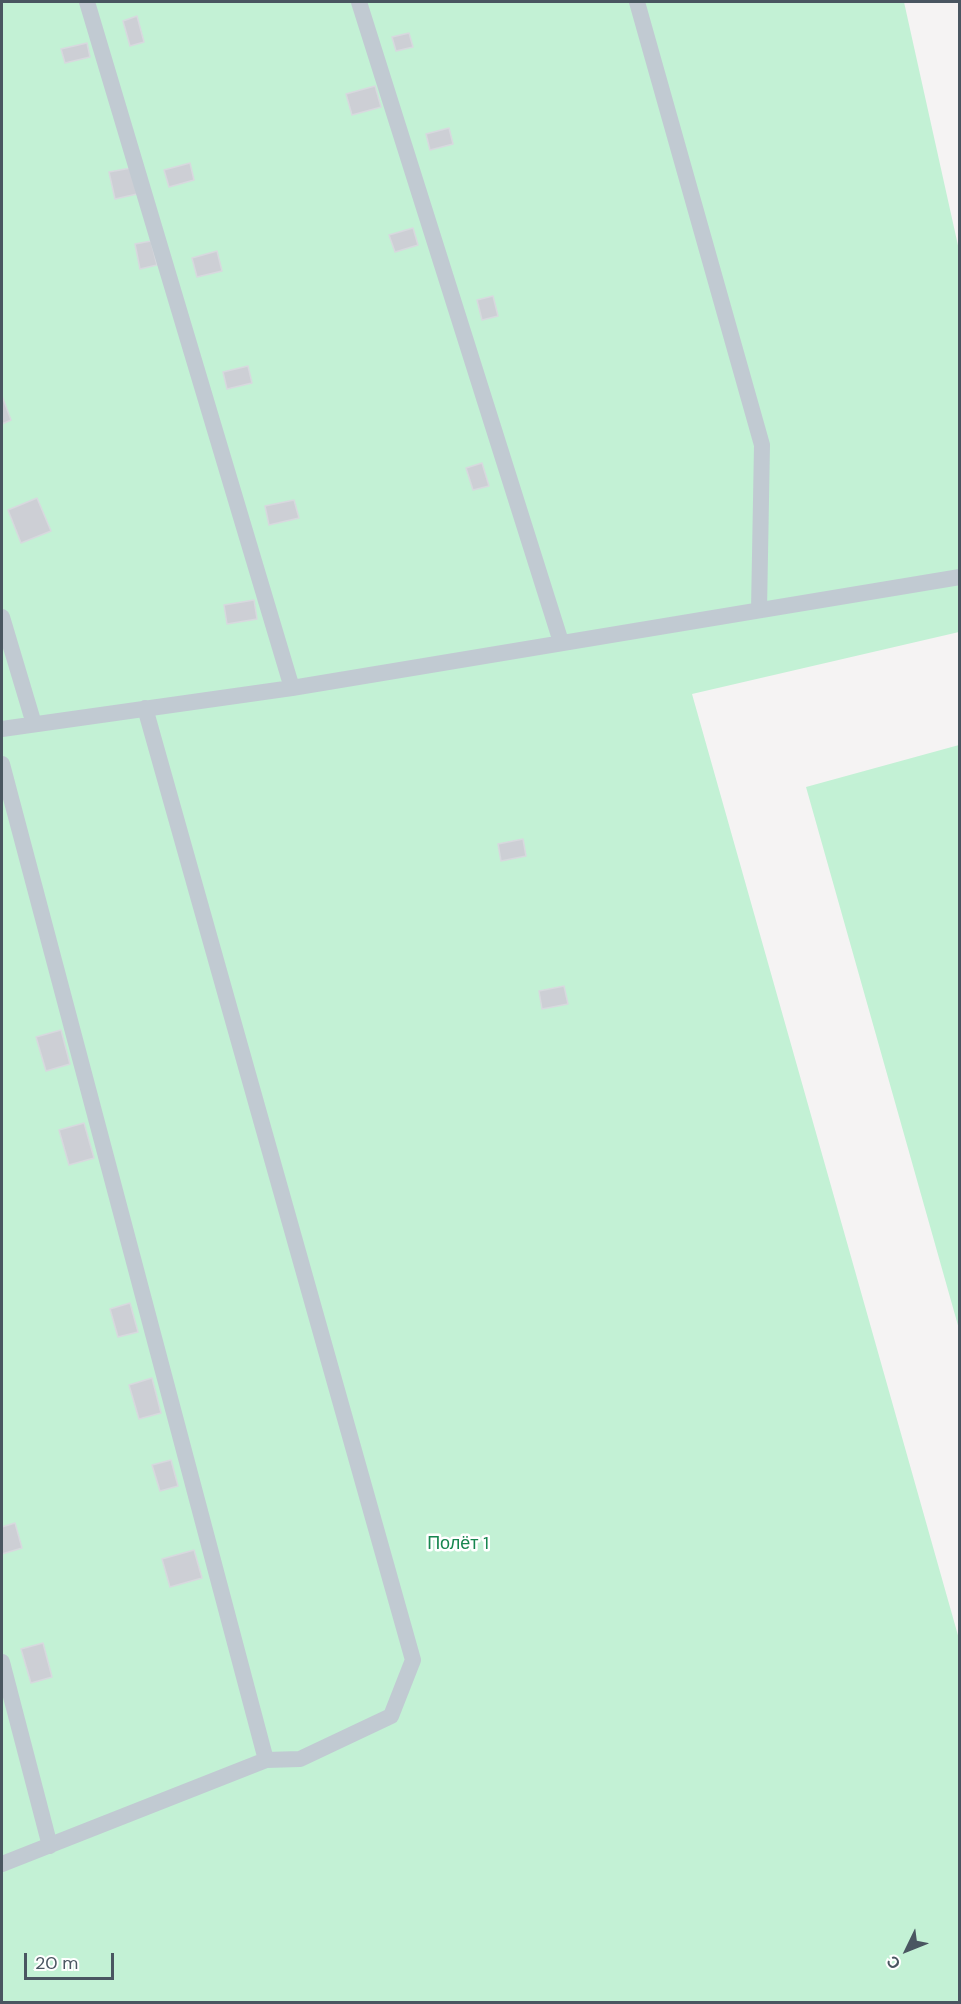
<!DOCTYPE html>
<meta charset="utf-8">
<style>
body{margin:0}
#map{position:relative;width:961px;height:2004px;overflow:hidden;background:#f5f3f3;font-family:"DM Sans",sans-serif}
canvas{display:block}
.frame{position:absolute;inset:0;border:3px solid #4a5661;pointer-events:none}
.north{position:absolute;left:877px;top:1920px;width:60px;height:60px;-webkit-text-stroke:4px #fff;paint-order:stroke;rotate:227deg;font-size:16px;font-weight:700;line-height:24px;text-align:center;color:#4a5661}
.north::after{content:'';display:block;margin:auto;width:21px;height:27px;background:#4a5661;clip-path:polygon(50% 0,100% 100%,50% 72%,0 100%)}
.scale{position:absolute;left:24px;top:1953px;width:90px;height:27px;box-sizing:border-box;border:3px solid #4a5661;border-top:0;padding-left:8px;font-size:18px;line-height:21px;white-space:nowrap;color:#4a5661;-webkit-text-stroke:4px #fff;paint-order:stroke}
</style>
<div id="map">
<canvas width="961" height="2004"></canvas>
<div class="frame"></div>
<div class="north">С</div>
<div class="scale">20 m</div>
</div>
<script>
const ctx = document.querySelector('canvas').getContext('2d');
ctx.lineJoin = 'round';
function paint(path, color) {
  ctx.fillStyle = color;
  ctx.fill(path, 'evenodd');
}
function shape(rows) {
  const path = new Path2D();
  for (const r of rows) {
    path.moveTo(r[0], r[1]);
    for (let i = 2; i < r.length; i += 2) path.lineTo(r[i], r[i + 1]);
  }
  return path;
}
function strokePath(path, color, width, dash) {
  ctx.strokeStyle = color;
  ctx.lineWidth = width;
  ctx.lineCap = dash ? 'butt' : 'round';
  ctx.setLineDash(dash || []);
  ctx.stroke(path);
}
function label(font, color, halo, rows, align = 'center') {
  ctx.font = font + ' "DM Sans",sans-serif';
  ctx.lineWidth = 5;
  ctx.setLineDash([]);
  ctx.textBaseline = 'middle';
  ctx.strokeStyle = halo;
  ctx.fillStyle = color;
  for (const [text, x, y, turn = 0] of rows) {
    ctx.save();
    ctx.translate(x, y);
    ctx.rotate((+turn || 0) * Math.PI / 180);
    ctx.textAlign = isNaN(turn) ? turn : align;
    if (halo) ctx.strokeText(text, 0, 0);
    ctx.fillText(text, 0, 0);
    ctx.restore();
  }
}
const green = shape([
 [2,2,904,2,959,250,959,632,692,694,959,1639,959,2002,2,2002],
 [959,745,960,745,959,1329,806,787]
]);
const building = shape([
 [137,16,144,42,130,46,123,21,137,16],
 [409,33,413,47,396,51,392,37,409,33],
 [87,43,90,57,65,63,61,49,87,43],
 [375,86,381,107,352,115,346,94,375,86],
 [449,128,453,144,430,150,426,134,449,128],
 [190,163,194,180,169,187,164,170,190,163],
 [131,168,137,194,115,199,109,172,131,168],
 [413,228,418,245,395,252,389,235,413,228],
 [151,241,157,265,140,269,135,244,151,241],
 [217,251,222,271,197,277,192,258,217,251],
 [493,296,498,316,482,320,477,300,493,296],
 [248,366,252,383,227,389,223,372,248,366],
 [2,396,11,420,2,424,2,396],
 [482,463,489,486,473,490,466,468,482,463],
 [37,498,51,531,21,543,8,510,37,498],
 [294,500,299,518,269,525,265,506,294,500],
 [254,600,257,619,227,624,224,605,254,600],
 [523,839,526,856,501,861,498,844,523,839],
 [564,986,568,1004,542,1009,539,991,564,986],
 [61,1030,70,1064,46,1071,36,1037,61,1030],
 [84,1123,94,1158,69,1165,59,1130,84,1123],
 [130,1303,138,1332,118,1337,110,1309,130,1303],
 [152,1378,161,1413,139,1419,129,1385,152,1378],
 [171,1460,178,1486,160,1491,152,1465,171,1460],
 [15,1523,22,1548,2,1554,2,1527,15,1523],
 [194,1550,202,1578,170,1587,162,1559,194,1550],
 [43,1643,52,1677,31,1683,21,1649,43,1643]
]);
const service = shape([
 [87,2,292,688],
 [359,2,561,642],
 [637,2,762,445,759,610],
 [2,617,34,724],
 [2,729,292,688,960,577],
 [2,764,266,1760],
 [2,1662,50,1846],
 [2,1864,266,1760,300,1759,391,1716,413,1660,145,708]
]);
const parkNames = [
 ["Полёт 1",458,1544]
];
paint(green, '#c3f1d5');
paint(building, '#cdcfd5');
strokePath(building, '#d7d9de', 1.5);
strokePath(service, '#c1cad2', 16);
label('18px', '#17864f', '#fff', parkNames);
</script>
